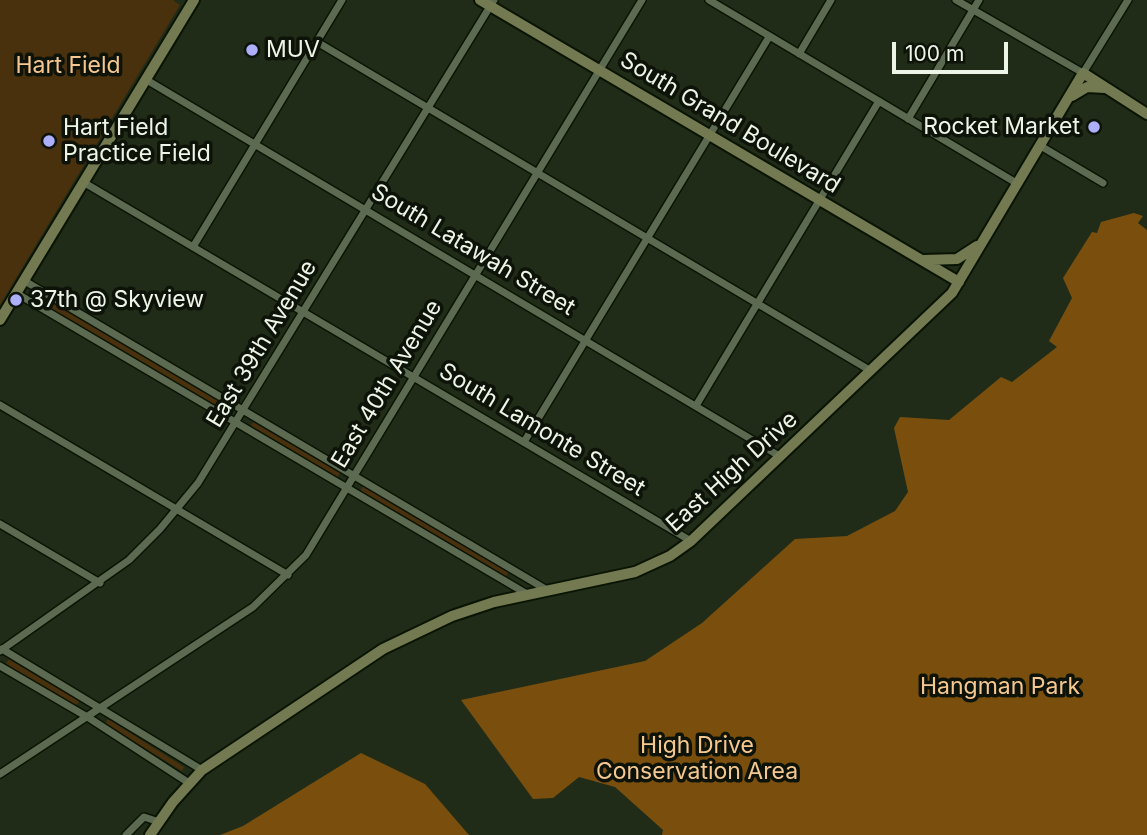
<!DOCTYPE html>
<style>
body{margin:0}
#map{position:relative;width:1147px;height:835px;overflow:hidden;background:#202c17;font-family:Inter,sans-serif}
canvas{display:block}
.scale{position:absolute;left:892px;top:42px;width:116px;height:32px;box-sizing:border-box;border:4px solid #edf5e7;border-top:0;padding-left:9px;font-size:21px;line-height:24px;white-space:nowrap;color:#edf5e7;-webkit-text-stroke:5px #0d1309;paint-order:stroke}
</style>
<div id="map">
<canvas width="1147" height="835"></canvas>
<div class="scale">100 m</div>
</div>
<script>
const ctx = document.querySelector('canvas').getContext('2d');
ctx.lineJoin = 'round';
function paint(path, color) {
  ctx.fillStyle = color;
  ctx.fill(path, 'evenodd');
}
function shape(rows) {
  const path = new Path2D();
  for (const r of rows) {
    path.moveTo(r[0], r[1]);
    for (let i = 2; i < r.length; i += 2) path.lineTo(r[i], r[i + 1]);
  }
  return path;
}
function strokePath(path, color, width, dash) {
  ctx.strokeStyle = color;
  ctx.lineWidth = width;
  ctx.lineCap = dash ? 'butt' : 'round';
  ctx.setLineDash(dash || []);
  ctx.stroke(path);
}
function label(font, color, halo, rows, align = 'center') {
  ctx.font = font + ' Inter,sans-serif';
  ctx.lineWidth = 7;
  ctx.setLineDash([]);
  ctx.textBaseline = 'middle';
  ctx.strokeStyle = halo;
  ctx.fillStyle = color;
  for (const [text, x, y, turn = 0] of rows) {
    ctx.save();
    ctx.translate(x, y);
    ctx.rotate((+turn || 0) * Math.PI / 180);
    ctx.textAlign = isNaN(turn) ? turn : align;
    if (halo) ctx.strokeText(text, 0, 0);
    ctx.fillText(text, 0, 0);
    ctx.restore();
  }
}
const green = shape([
 [0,0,173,0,180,5,0,305],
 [34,292,231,408,227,414,30,297],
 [253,422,340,473,337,478,250,427],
 [363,486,509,572,505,577,360,492],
 [9,659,80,701,75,706,6,664],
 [108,719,184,767,182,771,105,724]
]);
const forest = shape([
 [1134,213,1143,216,1138,223,1147,230,1147,835,662,835,663,830,615,787,579,777,553,798,533,799,461,700,645,661,702,623,795,539,847,536,895,511,908,492,894,428,900,417,949,420,1001,377,1012,382,1057,347,1049,341,1072,298,1063,278,1092,232,1097,233,1101,222],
 [361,753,425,784,469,835,220,835,243,826]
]);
const street = shape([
 [709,0,1018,184],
 [956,0,1083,73,1128,0],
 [317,42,871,371],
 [799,54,831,0],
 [145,79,781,457],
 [908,119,979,0],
 [1039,145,1103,183],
 [83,182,691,541],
 [193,247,342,0],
 [23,280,547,590],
 [16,293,527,594],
 [697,404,879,101],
 [0,405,288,575],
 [524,442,769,37],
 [0,524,100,583],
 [2,649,202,770],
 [0,651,129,560,160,529,198,483,494,0],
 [0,666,89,718,189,783],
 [0,774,253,607,306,555,642,0],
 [126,835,144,817,159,822]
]);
const secondary = shape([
 [480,0,959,282],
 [1072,96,1087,87,1105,88],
 [924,260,957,259,977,246],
 [0,320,194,0],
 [150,835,173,802,202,770,383,649,452,616,494,602,635,572,670,556,691,541,952,293,1083,73,1147,114]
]);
const markers = [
 [252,50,7,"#adaffb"],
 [1094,127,7,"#adaffb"],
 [49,141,7,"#adaffb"],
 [16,300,7,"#adaffb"]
];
const poiNames = [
 ["MUV",266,50],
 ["Rocket Market",1080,127,"right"],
 ["Hart Field",63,128],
 ["Practice Field",63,154],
 ["37th @ Skyview",30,300]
];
const parkNames = [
 ["Hart Field",68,66],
 ["Hangman Park",1000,687],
 ["High Drive",697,746],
 ["Conservation Area",697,772]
];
const streetNames = [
 ["South Grand Boulevard",730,123,31],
 ["South Latawah Street",473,250,31],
 ["East 39th Avenue",262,344,-59],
 ["East 40th Avenue",387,384,-59],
 ["South Lamonte Street",542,430,31],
 ["East High Drive",732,472,-42]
];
paint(green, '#4a310e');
paint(forest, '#7a4f0e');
strokePath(street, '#0a1402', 10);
strokePath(secondary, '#0a1402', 14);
strokePath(street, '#5d6a52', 7);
strokePath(secondary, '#737951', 10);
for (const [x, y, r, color] of markers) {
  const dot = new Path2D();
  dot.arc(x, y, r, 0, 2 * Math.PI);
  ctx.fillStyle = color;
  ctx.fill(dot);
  strokePath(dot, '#0d1309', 2.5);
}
label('23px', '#edf5e7', '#0d1309', poiNames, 'left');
label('23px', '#f6c890', '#0d1309', parkNames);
label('23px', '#edf5e7', '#0d1309', streetNames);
</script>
